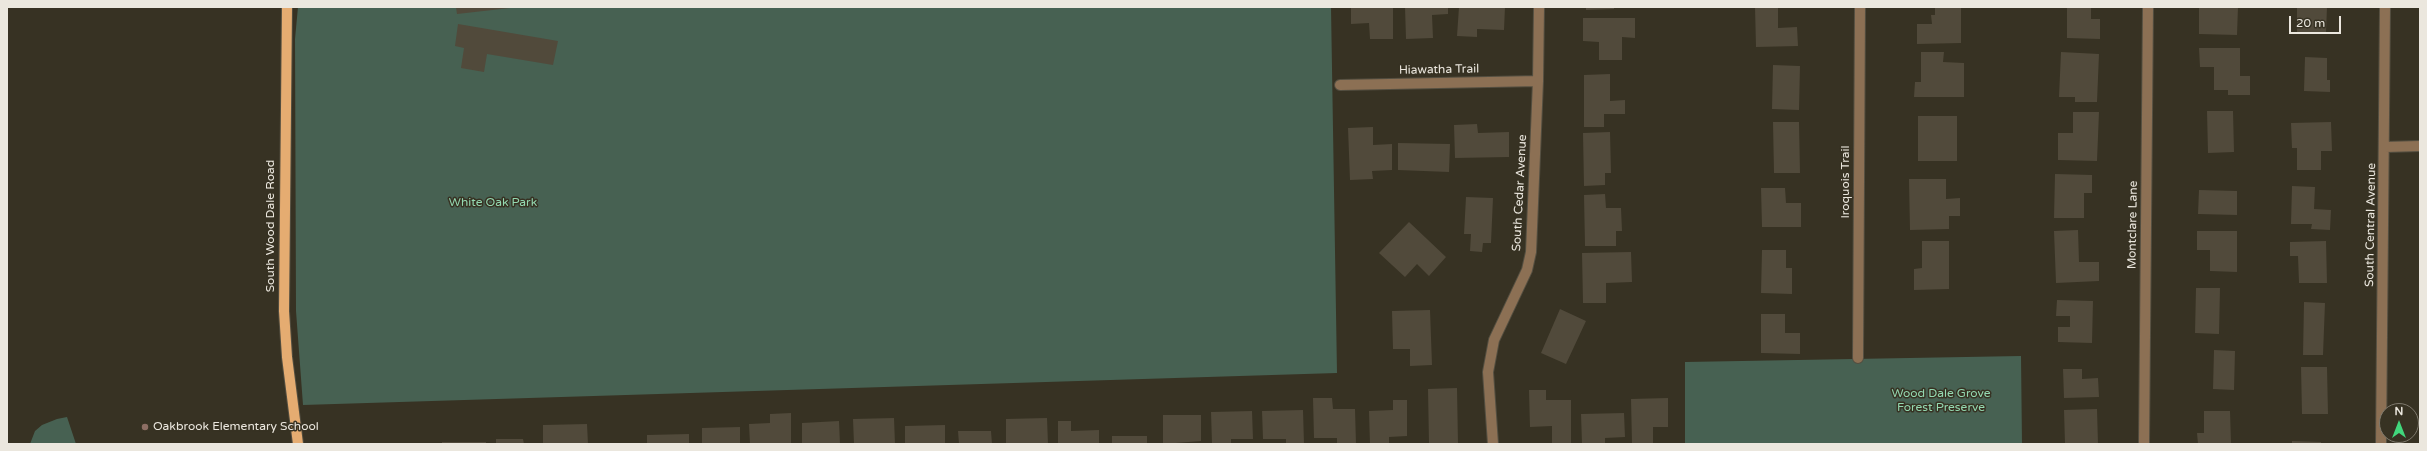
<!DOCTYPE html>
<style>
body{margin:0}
#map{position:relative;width:2427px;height:451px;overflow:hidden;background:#373223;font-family:"Varela Round",sans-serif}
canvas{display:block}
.frame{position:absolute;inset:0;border:8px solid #ebe7de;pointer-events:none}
.north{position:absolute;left:2379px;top:403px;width:40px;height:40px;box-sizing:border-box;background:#373223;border:1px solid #7f7a6e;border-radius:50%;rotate:0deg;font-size:11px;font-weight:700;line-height:16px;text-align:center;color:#ebe7de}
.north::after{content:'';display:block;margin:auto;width:14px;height:18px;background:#41d77c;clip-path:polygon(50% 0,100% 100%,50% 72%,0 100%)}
.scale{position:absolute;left:2289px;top:16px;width:52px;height:18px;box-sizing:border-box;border:2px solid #ebe7de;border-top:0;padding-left:5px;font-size:12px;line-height:14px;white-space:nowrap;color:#ebe7de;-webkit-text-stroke:3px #373223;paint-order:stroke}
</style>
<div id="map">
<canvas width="2427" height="451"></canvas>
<div class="frame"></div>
<div class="north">N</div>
<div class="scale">20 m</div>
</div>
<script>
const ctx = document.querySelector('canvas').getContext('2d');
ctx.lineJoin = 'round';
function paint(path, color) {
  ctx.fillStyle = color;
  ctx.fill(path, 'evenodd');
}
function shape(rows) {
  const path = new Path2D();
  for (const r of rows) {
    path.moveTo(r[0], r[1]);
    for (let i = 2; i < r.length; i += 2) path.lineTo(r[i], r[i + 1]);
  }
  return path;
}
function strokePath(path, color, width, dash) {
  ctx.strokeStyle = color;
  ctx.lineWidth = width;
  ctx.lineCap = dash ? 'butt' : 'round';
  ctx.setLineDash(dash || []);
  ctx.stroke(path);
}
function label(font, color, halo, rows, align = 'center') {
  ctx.font = font + ' "Varela Round",sans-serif';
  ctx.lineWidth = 3;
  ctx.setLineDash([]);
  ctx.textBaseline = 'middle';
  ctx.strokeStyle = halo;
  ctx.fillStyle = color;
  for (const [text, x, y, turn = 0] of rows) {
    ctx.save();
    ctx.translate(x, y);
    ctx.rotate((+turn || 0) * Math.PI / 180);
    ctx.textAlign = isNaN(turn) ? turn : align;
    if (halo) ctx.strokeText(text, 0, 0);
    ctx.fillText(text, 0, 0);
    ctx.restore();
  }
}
const green = shape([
 [298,7,1331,7,1337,373,303,405,296,311,295,39],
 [2021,356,2022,444,1685,444,1685,362],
 [67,417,76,444,30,444,35,431,42,425,57,419]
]);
const building = shape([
 [456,7,510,7,510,8,457,14],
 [1351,7,1393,7,1393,39,1370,39,1369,23,1351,24],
 [1405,7,1448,7,1448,14,1432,15,1433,38,1406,39],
 [1459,7,1505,7,1504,30,1477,29,1477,37,1457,36],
 [1586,7,1614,7,1614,9,1586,10],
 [1755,7,1778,7,1778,28,1797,27,1798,46,1756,47],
 [1935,7,1961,7,1961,43,1917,44,1917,24,1932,24,1931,15,1935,15],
 [2067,7,2091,7,2091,19,2100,19,2100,39,2067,38],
 [2199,7,2238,7,2237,35,2199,34],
 [2297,7,2327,7,2326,33,2297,33],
 [1583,18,1635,18,1635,38,1622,37,1622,60,1599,60,1599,42,1583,41],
 [458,24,558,41,553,65,487,54,484,72,461,68,464,48,455,46],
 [2199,48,2240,48,2240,76,2250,76,2250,95,2228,95,2228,90,2214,90,2214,67,2200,67],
 [1921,52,1944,52,1943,62,1964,63,1964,97,1914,97,1915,82,1921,82],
 [2061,52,2099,54,2097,102,2075,102,2075,97,2059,97],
 [2305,57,2327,58,2327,80,2330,80,2330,92,2304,91],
 [1773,65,1800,66,1799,110,1772,109],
 [1610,74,1610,101,1625,100,1625,114,1604,114,1604,127,1584,127,1584,75],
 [2207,111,2233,111,2234,152,2208,153],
 [2073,112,2099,112,2097,161,2058,160,2058,133,2073,133],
 [1918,116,1957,116,1957,161,1918,161],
 [1773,122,1799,122,1800,173,1774,173],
 [2331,122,2332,151,2321,151,2321,170,2297,170,2297,148,2292,148,2291,123],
 [1477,124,1478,133,1509,132,1509,157,1455,158,1454,125],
 [1373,127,1373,145,1392,144,1392,170,1372,171,1373,179,1350,180,1348,128],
 [1610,132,1611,173,1605,173,1605,185,1584,186,1583,133],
 [1398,143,1450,144,1449,172,1398,170],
 [2055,174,2092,175,2092,193,2084,193,2084,218,2054,218],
 [1909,179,1946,179,1946,199,1960,198,1960,216,1949,216,1949,229,1910,230],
 [2292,186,2315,187,2314,209,2331,210,2330,230,2311,229,2312,224,2291,224],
 [1761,188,1785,188,1786,203,1801,203,1801,227,1762,227],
 [2199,190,2237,191,2237,215,2198,214],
 [1605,194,1606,208,1621,208,1622,231,1616,231,1616,246,1585,246,1584,195],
 [1466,197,1493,198,1491,243,1483,243,1482,252,1470,251,1471,234,1464,234],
 [1409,222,1446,257,1429,276,1417,264,1405,277,1379,253],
 [2078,230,2079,262,2099,262,2099,281,2056,283,2054,231],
 [2197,231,2237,231,2237,272,2210,271,2210,250,2197,250],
 [1922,241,1949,241,1949,289,1914,290,1914,269,1922,268],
 [2326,241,2327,283,2299,283,2298,256,2290,256,2290,242],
 [1762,250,1786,250,1786,268,1792,268,1792,294,1761,293],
 [1631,252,1632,282,1606,283,1606,303,1583,303,1582,253],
 [2196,288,2220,288,2219,334,2195,333],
 [2057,300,2093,301,2092,343,2058,342,2058,327,2070,327,2070,316,2056,316],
 [2304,302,2325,303,2323,355,2303,355],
 [1560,309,1586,321,1566,364,1541,353],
 [1430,310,1432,365,1410,366,1410,349,1393,349,1392,311],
 [1761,314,1785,314,1785,333,1800,333,1800,354,1761,353],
 [2214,350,2235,351,2234,390,2213,389],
 [2301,367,2327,367,2328,414,2302,414],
 [2063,369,2082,369,2082,379,2098,378,2099,397,2064,398],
 [1457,388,1458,444,1429,444,1428,389],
 [1529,390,1546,390,1546,400,1571,400,1571,443,1552,444,1552,426,1530,427],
 [1313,398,1332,398,1333,409,1355,409,1356,444,1337,444,1337,438,1314,438],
 [1668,398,1668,427,1653,427,1653,444,1632,444,1631,399],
 [1393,400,1407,400,1407,436,1389,437,1389,444,1370,444,1369,411,1393,410],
 [2097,409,2098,444,2065,444,2064,410],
 [1303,410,1304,444,1286,444,1286,439,1263,439,1262,411],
 [1252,411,1253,439,1231,439,1231,444,1212,444,1211,412],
 [2204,411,2230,411,2231,444,2198,444,2197,433,2204,433],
 [791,413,791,444,750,444,749,424,770,423,770,414],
 [1624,413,1625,437,1605,438,1605,444,1582,444,1581,414],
 [1163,415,1201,415,1201,441,1163,444],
 [894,418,895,444,854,444,853,419],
 [1047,418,1048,444,1006,444,1006,419],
 [839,421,840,444,802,444,802,423],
 [1058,421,1071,421,1071,431,1099,430,1099,444,1058,444],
 [587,424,588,444,543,444,543,425],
 [945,425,945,444,905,444,905,426],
 [740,427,740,444,702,444,702,428],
 [958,431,991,431,992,444,959,444],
 [689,434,689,444,647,444,647,435],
 [1112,436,1147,436,1147,444,1112,444],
 [496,439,523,439,524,444,496,444],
 [2292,441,2321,442,2321,444,2292,444],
 [442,442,486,442,486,444,442,444]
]);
const minor = shape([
 [1340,85,1538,81],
 [2385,147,2420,146],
 [1858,358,1860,7],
 [1493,444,1488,372,1494,340,1527,270,1531,252,1538,81,1539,7],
 [2144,444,2148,7],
 [2381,444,2385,7]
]);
const major = shape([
 [287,7,284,311,287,357,298,444]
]);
const markers = [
 [145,427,4,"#8d6e63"]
];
const streetNames = [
 ["Hiawatha Trail",1439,70,-1],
 ["Iroquois Trail",1846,182,-90],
 ["South Cedar Avenue",1520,193,-87],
 ["Montclare Lane",2133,225,-89],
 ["South Central Avenue",2371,225,-89],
 ["South Wood Dale Road",271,226,-90]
];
const parkNames = [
 ["White Oak Park",493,203],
 ["Wood Dale Grove",1941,394],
 ["Forest Preserve",1941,408]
];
const poiNames = [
 ["Oakbrook Elementary School",153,427]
];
paint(green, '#476152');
paint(building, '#514a3b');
strokePath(minor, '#544f41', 12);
strokePath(major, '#544f41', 12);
strokePath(minor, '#8c7054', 10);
strokePath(major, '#e5ac71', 10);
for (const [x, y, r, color] of markers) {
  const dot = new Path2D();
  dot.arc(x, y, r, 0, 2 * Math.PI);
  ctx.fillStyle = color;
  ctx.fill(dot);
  strokePath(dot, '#373223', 1.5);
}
label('12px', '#ebe7de', '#373223', streetNames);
label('12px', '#94d9b1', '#373223', parkNames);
label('12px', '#ebe7de', '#373223', poiNames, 'left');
</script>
